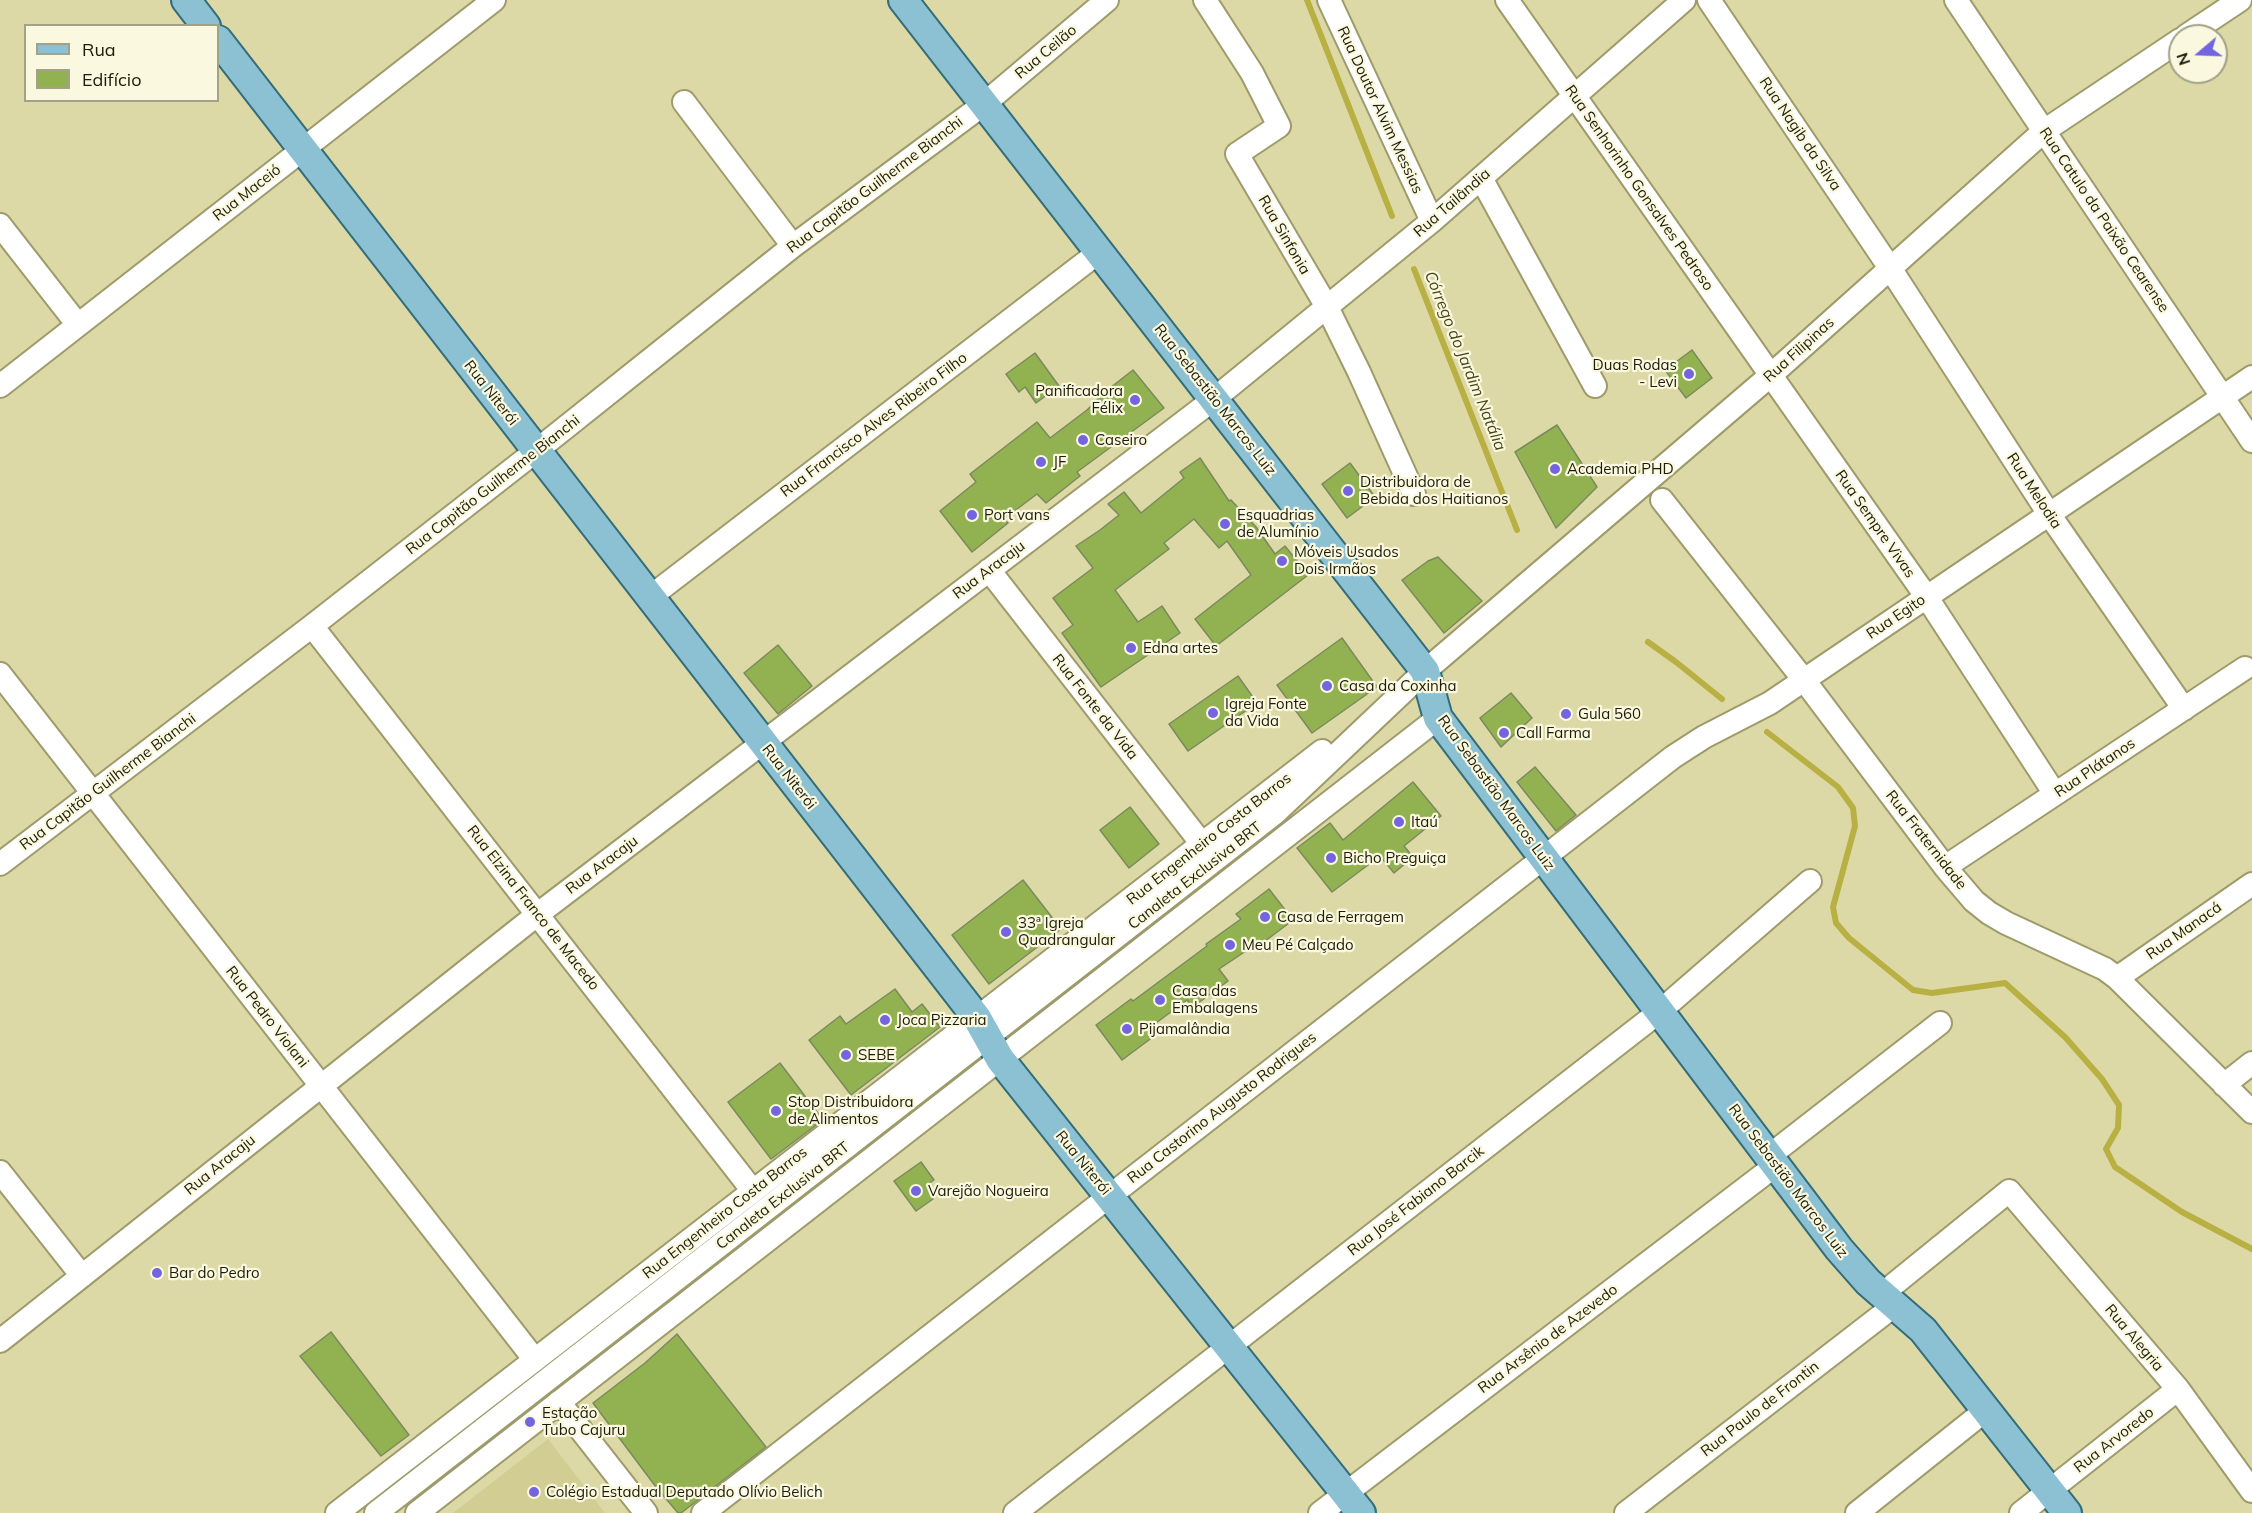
<!DOCTYPE html>
<meta charset="utf-8">
<style>
body{margin:0}
#map{position:relative;width:2252px;height:1513px;overflow:hidden;background:#ddd9a6;font-family:Mulish,sans-serif}
canvas{display:block}
.legend{position:absolute;left:24px;top:24px;width:195px;height:78px;box-sizing:border-box;background:#faf9df;border:2px solid #a2a189;margin:0;padding:8px 10px;list-style:none;font-size:18px;color:#1e1c09}
.legend li{display:flex;align-items:center;gap:12px;height:30px}
.legend b{width:30px;border:2px solid #a2a189}
.north{position:absolute;left:2168px;top:24px;width:60px;height:60px;box-sizing:border-box;background:#faf9df;border:2px solid #a2a189;border-radius:50%;rotate:251deg;font-size:16px;font-weight:700;line-height:24px;text-align:center;color:#1e1c09}
.north::after{content:'';display:block;margin:auto;width:21px;height:27px;background:#7365e0;clip-path:polygon(50% 0,100% 100%,50% 72%,0 100%)}
</style>
<div id="map">
<canvas width="2252" height="1513"></canvas>
<ul class="legend">
<li><b style="height:8px;background:#8cc1d3"></b>Rua</li>
<li><b style="height:16px;background:#92b151"></b>Edifício</li>
</ul>
<div class="north">N</div>
</div>
<script>
const ctx = document.querySelector('canvas').getContext('2d');
ctx.lineJoin = 'round';
function paint(path, color) {
  ctx.fillStyle = color;
  ctx.fill(path, 'evenodd');
}
function shape(rows) {
  const path = new Path2D();
  for (const r of rows) {
    path.moveTo(r[0], r[1]);
    for (let i = 2; i < r.length; i += 2) path.lineTo(r[i], r[i + 1]);
  }
  return path;
}
function strokePath(path, color, width, dash) {
  ctx.strokeStyle = color;
  ctx.lineWidth = width;
  ctx.lineCap = dash ? 'butt' : 'round';
  ctx.setLineDash(dash || []);
  ctx.stroke(path);
}
function label(font, color, halo, rows, align = 'center') {
  ctx.font = font + ' Mulish,sans-serif';
  ctx.lineWidth = 4.5;
  ctx.setLineDash([]);
  ctx.textBaseline = 'middle';
  ctx.strokeStyle = halo;
  ctx.fillStyle = color;
  for (const [text, x, y, turn = 0] of rows) {
    ctx.save();
    ctx.translate(x, y);
    ctx.rotate((+turn || 0) * Math.PI / 180);
    ctx.textAlign = isNaN(turn) ? turn : align;
    if (halo) ctx.strokeText(text, 0, 0);
    ctx.fillText(text, 0, 0);
    ctx.restore();
  }
}
const built = shape([
 [548,1439,605,1513,453,1513]
]);
const stream = shape([
 [1307,0,1392,216],
 [1414,269,1517,530],
 [1648,642,1676,662,1722,699],
 [1767,732,1838,787,1853,808,1855,826,1833,907,1836,923,1849,938,1913,990,1932,993,2005,983,2065,1037,2102,1079,2119,1105,2118,1128,2106,1149,2115,1167,2182,1212,2252,1249]
]);
const building = shape([
 [1692,350,1712,378,1686,398,1665,370,1692,350],
 [1035,353,1059,386,1036,403,1025,387,1019,392,1006,374,1035,353],
 [1133,370,1164,408,1077,472,1080,476,1046,503,1037,494,1004,519,1008,523,972,552,940,511,976,482,970,474,1037,422,1050,438,1087,410,1106,391,1133,370],
 [1557,425,1597,487,1556,528,1515,452,1557,425],
 [1200,458,1229,501,1231,500,1256,527,1275,554,1285,546,1308,575,1216,646,1195,619,1251,575,1227,541,1219,548,1194,519,1164,543,1169,549,1115,590,1138,622,1162,606,1180,633,1101,687,1062,633,1073,625,1053,598,1093,568,1076,546,1100,530,1119,515,1108,504,1124,492,1141,513,1184,478,1180,472,1200,458],
 [1350,463,1375,497,1347,518,1322,484,1350,463],
 [1438,557,1482,601,1444,633,1402,580,1428,561,1438,557],
 [1342,638,1377,687,1312,733,1277,685,1342,638],
 [778,645,812,686,778,714,744,673,778,645],
 [1238,676,1257,703,1188,751,1169,724,1238,676],
 [1511,693,1532,718,1501,747,1480,718,1511,693],
 [1535,767,1576,815,1556,831,1517,782,1535,767],
 [1413,782,1441,816,1404,846,1413,857,1394,873,1380,856,1332,892,1297,848,1330,823,1343,840,1413,782],
 [1130,807,1159,844,1129,868,1100,830,1130,807],
 [1023,880,1061,929,989,984,952,935,1023,880],
 [1269,889,1293,920,1260,945,1258,943,1219,969,1228,981,1193,1007,1187,1000,1152,1026,1157,1034,1122,1060,1096,1025,1131,999,1133,1001,1207,946,1206,944,1241,919,1236,914,1269,889],
 [895,989,912,1012,922,1004,940,1027,851,1095,809,1040,840,1016,846,1024,895,989],
 [780,1063,823,1120,771,1159,728,1102,780,1063],
 [921,1162,934,1180,928,1184,933,1199,916,1211,894,1181,921,1162],
 [331,1332,409,1435,381,1456,300,1356,331,1332],
 [677,1334,766,1447,681,1513,678,1513,656,1487,593,1403,645,1363,677,1334]
]);
const minor = shape([
 [1205,0,1252,73,1279,126,1237,154,1327,307,1359,372,1414,494],
 [1329,0,1432,221],
 [1507,0,1926,596,2055,794],
 [1709,0,1890,268,2049,514,2184,709],
 [1956,0,2252,441],
 [2186,36,2240,0],
 [684,102,793,246],
 [1481,178,1595,386],
 [0,225,78,325],
 [0,386,494,0],
 [1662,500,1804,680,1945,867,1974,901,1989,913,2006,923,2105,969,2117,978,2252,1112],
 [989,570,1202,844],
 [650,597,1099,252],
 [312,626,753,1191],
 [0,674,535,1360],
 [0,864,312,626,536,451,793,246,984,104,1107,0],
 [1945,867,2245,668],
 [2117,978,2252,884],
 [2224,1085,2252,1063],
 [1769,1156,1940,1023],
 [0,1172,82,1276],
 [1882,1294,2009,1191,2178,1389,2252,1491],
 [0,1341,538,914,1214,399,1432,221,1684,0],
 [559,1402,646,1513],
 [337,1513,1322,751],
 [376,1513,1275,813,1425,671,1771,375,2044,131,2180,40],
 [417,1513,1438,718],
 [703,1513,1673,757,1704,737,1770,703,2252,377],
 [1015,1513,1659,1012,1810,881],
 [1320,1513,1776,1165],
 [1626,1513,1895,1305],
 [1857,1513,1986,1410],
 [2021,1513,2178,1389]
]);
const major = shape([
 [186,0,206,26],
 [903,0,1425,671,1438,718,1839,1249,1868,1282,1923,1330,2067,1513],
 [218,40,977,1018,1000,1059,1361,1513]
]);
const markers = [
 [1689,374,6,"#7365e0"],
 [1135,400,6,"#7365e0"],
 [1083,440,6,"#7365e0"],
 [1041,462,6,"#7365e0"],
 [1555,469,6,"#7365e0"],
 [1348,491,6,"#7365e0"],
 [972,515,6,"#7365e0"],
 [1225,524,6,"#7365e0"],
 [1282,561,6,"#7365e0"],
 [1131,648,6,"#7365e0"],
 [1327,686,6,"#7365e0"],
 [1213,713,6,"#7365e0"],
 [1566,714,6,"#7365e0"],
 [1504,733,6,"#7365e0"],
 [1399,822,6,"#7365e0"],
 [1331,858,6,"#7365e0"],
 [1265,917,6,"#7365e0"],
 [1006,932,6,"#7365e0"],
 [1230,945,6,"#7365e0"],
 [1160,1000,6,"#7365e0"],
 [885,1020,6,"#7365e0"],
 [1127,1029,6,"#7365e0"],
 [846,1055,6,"#7365e0"],
 [776,1111,6,"#7365e0"],
 [916,1191,6,"#7365e0"],
 [157,1273,6,"#7365e0"],
 [530,1422,6,"#7365e0"],
 [534,1492,6,"#7365e0"]
];
const streetNames = [
 ["Rua Ceilão",1046,52,-40],
 ["Rua Doutor Alvim Messias",1380,110,65],
 ["Rua Nagib da Silva",1800,134,56],
 ["Rua Capitão Guilherme Bianchi",875,185,-37],
 ["Rua Senhorinho Gonsalves Pedroso",1639,188,55],
 ["Rua Maceió",247,193,-38],
 ["Rua Tailândia",1452,203,-41],
 ["Rua Catulo da Paixão Cearense",2104,220,56],
 ["Rua Sinfonia",1284,235,60],
 ["Rua Filipinas",1799,350,-42],
 ["Rua Niterói",491,393,52],
 ["Rua Sebastião Marcos Luiz",1215,400,52],
 ["Rua Francisco Alves Ribeiro Filho",874,425,-37],
 ["Rua Capitão Guilherme Bianchi",493,485,-38],
 ["Rua Melodia",2034,491,57],
 ["Rua Sempre Vivas",1875,524,55],
 ["Rua Aracaju",989,570,-37],
 ["Rua Egito",1896,617,-34],
 ["Rua Fonte da Vida",1095,707,52],
 ["Rua Plátanos",2095,768,-34],
 ["Rua Niterói",789,777,52],
 ["Rua Capitão Guilherme Bianchi",108,782,-37],
 ["Rua Sebastião Marcos Luiz",1496,793,54],
 ["Rua Engenheiro Costa Barros",1209,839,-38],
 ["Rua Fraternidade",1926,840,52],
 ["Rua Aracaju",602,865,-37],
 ["Canaleta Exclusiva BRT",1195,876,-38],
 ["Rua Elzina Franco de Macedo",533,908,52],
 ["Rua Manacá",2184,931,-35],
 ["Rua Pedro Violani",267,1017,52],
 ["Rua Castorino Augusto Rodrigues",1222,1108,-38],
 ["Rua Niterói",1083,1163,51],
 ["Rua Aracaju",220,1165,-39],
 ["Rua Sebastião Marcos Luiz",1788,1181,53],
 ["Canaleta Exclusiva BRT",783,1196,-38],
 ["Rua José Fabiano Barcik",1416,1201,-38],
 ["Rua Engenheiro Costa Barros",725,1213,-38],
 ["Rua Alegria",2134,1338,50],
 ["Rua Arsênio de Azevedo",1548,1339,-37],
 ["Rua Paulo de Frontin",1760,1409,-38],
 ["Rua Arvoredo",2114,1440,-38]
];
const poiNames = [
 ["Duas Rodas",1677,365,"right"],
 ["- Levi",1677,382,"right"],
 ["Panificadora",1123,391,"right"],
 ["Félix",1123,408,"right"],
 ["Caseiro",1095,440],
 ["JF",1053,462],
 ["Academia PHD",1567,469],
 ["Distribuidora de",1360,482],
 ["Bebida dos Haitianos",1360,499],
 ["Port vans",984,515],
 ["Esquadrias",1237,515],
 ["de Alumínio",1237,532],
 ["Móveis Usados",1294,552],
 ["Dois Irmãos",1294,569],
 ["Edna artes",1143,648],
 ["Casa da Coxinha",1339,686],
 ["Igreja Fonte",1225,704],
 ["da Vida",1225,721],
 ["Gula 560",1578,714],
 ["Call Farma",1516,733],
 ["Itaú",1411,822],
 ["Bicho Preguiça",1343,858],
 ["Casa de Ferragem",1277,917],
 ["33ª Igreja",1018,923],
 ["Quadrangular",1018,940],
 ["Meu Pé Calçado",1242,945],
 ["Casa das",1172,991],
 ["Embalagens",1172,1008],
 ["Joca Pizzaria",897,1020],
 ["Pijamalândia",1139,1029],
 ["SEBE",858,1055],
 ["Stop Distribuidora",788,1102],
 ["de Alimentos",788,1119],
 ["Varejão Nogueira",928,1191],
 ["Bar do Pedro",169,1273],
 ["Estação",542,1413],
 ["Tubo Cajuru",542,1430],
 ["Colégio Estadual Deputado Olívio Belich",546,1492]
];
const waterNames = [
 ["Córrego do Jardim Natália",1465,361,68]
];
paint(built, '#d2cd92');
strokePath(stream, '#b9b044', 6);
paint(building, '#92b151');
strokePath(building, '#7a8a5d', 1.5);
strokePath(minor, '#9e9b6a', 26);
strokePath(major, '#336d79', 32);
strokePath(minor, '#fff', 22);
strokePath(major, '#8cc1d3', 28);
for (const [x, y, r, color] of markers) {
  const dot = new Path2D();
  dot.arc(x, y, r, 0, 2 * Math.PI);
  ctx.fillStyle = color;
  ctx.fill(dot);
  strokePath(dot, '#faf9df', 2);
}
label('15px', '#1e1c09', '#faf9df', streetNames);
label('15px', '#1e1c09', '#faf9df', poiNames, 'left');
label('italic 16px', '#484518', '#faf9df', waterNames);
</script>
